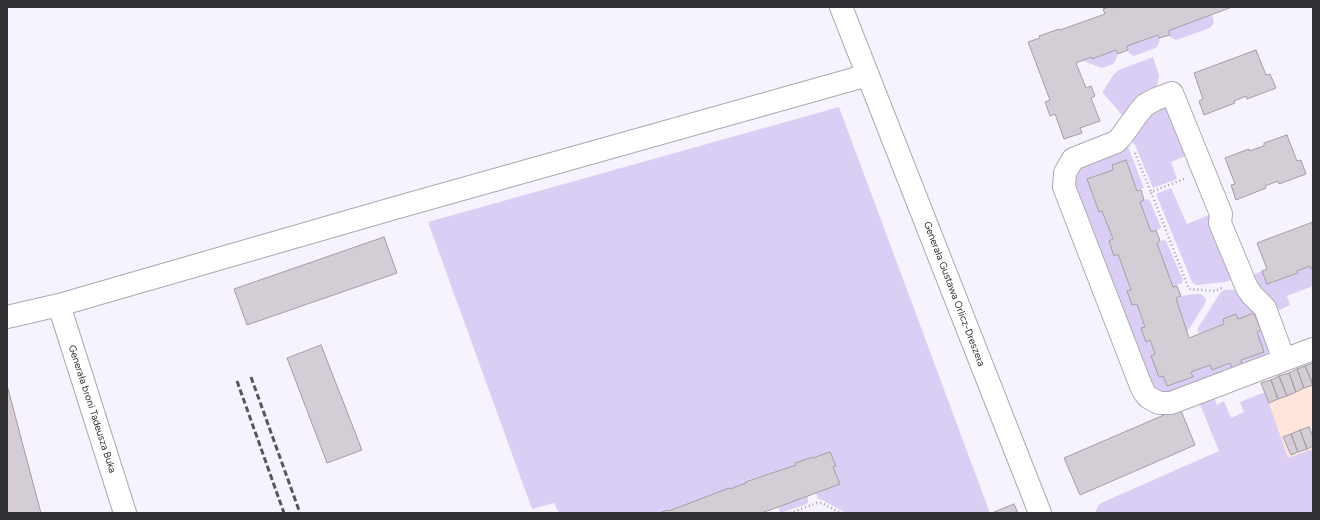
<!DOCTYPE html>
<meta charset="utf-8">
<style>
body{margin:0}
#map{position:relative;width:1320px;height:520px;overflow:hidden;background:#f7f3fe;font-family:Figtree,sans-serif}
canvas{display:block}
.frame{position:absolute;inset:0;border:8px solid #323135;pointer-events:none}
</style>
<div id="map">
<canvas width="1320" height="520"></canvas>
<div class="frame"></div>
</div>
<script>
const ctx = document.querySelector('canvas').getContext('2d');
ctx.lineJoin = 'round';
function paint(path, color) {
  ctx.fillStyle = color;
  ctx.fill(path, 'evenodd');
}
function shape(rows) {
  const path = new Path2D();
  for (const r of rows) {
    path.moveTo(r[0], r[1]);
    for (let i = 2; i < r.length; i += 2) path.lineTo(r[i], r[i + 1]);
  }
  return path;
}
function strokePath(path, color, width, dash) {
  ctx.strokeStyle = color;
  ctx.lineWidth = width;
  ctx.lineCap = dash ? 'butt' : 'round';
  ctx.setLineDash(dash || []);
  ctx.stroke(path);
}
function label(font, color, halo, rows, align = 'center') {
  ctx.font = font + ' Figtree,sans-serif';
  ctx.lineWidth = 3;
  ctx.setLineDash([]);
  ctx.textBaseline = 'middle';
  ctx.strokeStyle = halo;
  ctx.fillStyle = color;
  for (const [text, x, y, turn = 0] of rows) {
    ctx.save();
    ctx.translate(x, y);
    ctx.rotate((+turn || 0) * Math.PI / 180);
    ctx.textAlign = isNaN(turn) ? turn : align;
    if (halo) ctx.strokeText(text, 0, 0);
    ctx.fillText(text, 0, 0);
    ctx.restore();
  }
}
const industrial = shape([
 [1313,363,1313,449,1288,458,1261,383]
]);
const green = shape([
 [1212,15,1214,22,1210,28,1176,40,1170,37,1168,31],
 [1158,35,1160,40,1157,47,1155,48,1134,56,1129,53,1127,46],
 [1116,50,1118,54,1115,62,1113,64,1102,68,1081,60,1091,57,1092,59],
 [1153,57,1159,75,1157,87,1123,116,1121,114,1103,93,1103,91,1114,74,1119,70],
 [839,107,990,513,846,513,822,500,818,499,816,493,840,484,833,467,836,466,830,452,813,458,813,457,795,463,796,465,745,481,746,483,730,489,729,488,669,511,668,510,659,513,559,513,554,503,532,509,428,222],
 [1164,107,1170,110,1190,154,1171,162,1177,179,1153,188,1135,145,1130,139,1139,120],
 [1125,146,1129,149,1144,188,1137,191,1126,160,1112,165,1113,170,1087,179,1099,212,1102,211,1113,239,1109,242,1114,256,1118,254,1131,290,1127,292,1132,305,1137,304,1145,327,1141,329,1146,341,1150,340,1155,354,1151,356,1159,377,1163,376,1167,386,1193,377,1191,372,1210,365,1212,369,1230,363,1233,370,1171,397,1155,395,1071,185,1073,169],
 [1171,188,1187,224,1214,213,1233,278,1231,280,1226,282,1196,285,1192,282,1156,194],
 [1147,199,1150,201,1161,227,1160,229,1151,232,1140,202],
 [1164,240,1166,241,1183,280,1182,283,1173,287,1157,243],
 [1310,266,1311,269,1313,268,1313,286,1287,296,1290,305,1277,311,1250,278,1252,275,1262,271,1268,284,1298,273,1297,271],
 [1239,289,1256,307,1271,346,1268,352,1263,357,1243,366,1241,360,1263,352,1257,332,1261,330,1254,313,1238,319,1236,314,1223,319,1224,324,1199,333,1197,330,1220,293,1224,290],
 [1195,294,1201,294,1206,299,1205,304,1187,332,1176,298,1181,296],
 [1265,392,1288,458,1313,449,1313,513,1095,513,1098,506,1101,503,1219,451,1199,402,1213,394,1217,405,1224,401,1231,418,1244,412,1240,402],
 [808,496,808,501,807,504,783,512,780,512,778,507]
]);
const building = shape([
 [1109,7,1118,7,1118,8,1122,7,1232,7,1168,31,1170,35,1159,38,1158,35,1127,46,1128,50,1118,54,1116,50,1092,59,1091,57,1076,63,1086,88,1091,86,1095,96,1091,98,1100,121,1080,128,1082,133,1064,139,1055,114,1050,116,1045,102,1050,100,1028,42,1040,38,1039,36,1059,29,1060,30,1105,14,1103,9,1109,7],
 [1256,50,1266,75,1270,74,1276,88,1247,99,1246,96,1234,101,1235,103,1204,115,1199,101,1203,99,1194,73,1256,50],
 [1287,135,1297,161,1301,160,1306,174,1279,184,1278,181,1265,186,1266,188,1236,200,1231,185,1235,184,1225,158,1249,149,1249,151,1264,146,1264,143,1287,135],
 [1126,160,1137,191,1141,190,1144,200,1140,202,1151,232,1156,230,1160,241,1157,243,1158,246,1173,287,1177,286,1181,296,1176,298,1189,338,1224,324,1223,319,1236,314,1238,319,1254,313,1261,330,1257,332,1264,352,1241,360,1242,364,1232,368,1230,363,1212,370,1210,365,1191,372,1193,377,1167,386,1163,376,1159,377,1151,356,1155,354,1150,340,1146,342,1141,328,1145,327,1137,304,1132,305,1127,291,1131,290,1118,254,1114,256,1109,241,1113,239,1102,211,1099,212,1087,179,1113,170,1112,165,1126,160],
 [1313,222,1313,268,1311,269,1310,266,1297,271,1298,273,1267,284,1262,271,1267,269,1257,243,1313,222],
 [384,237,397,273,247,325,234,289,384,237],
 [321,345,362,450,327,463,287,358,321,345],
 [1313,363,1313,385,1305,366,1313,363],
 [1305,366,1313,385,1304,388,1297,369,1305,366],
 [1297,369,1304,388,1296,392,1289,373,1297,369],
 [1289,373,1296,392,1287,396,1279,376,1289,373],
 [1279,376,1287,396,1278,399,1271,380,1279,376],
 [1271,380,1278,399,1269,403,1261,383,1271,380],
 [7,385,41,513,7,513,7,385],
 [1180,408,1195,445,1080,495,1064,458,1180,408],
 [1309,427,1313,437,1313,446,1307,449,1300,430,1309,427],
 [1300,430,1307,449,1298,452,1291,434,1300,430],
 [1291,434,1298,452,1291,455,1283,437,1291,434],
 [830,452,836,466,833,467,840,484,770,510,761,513,659,513,668,510,669,511,729,488,730,489,746,483,745,482,796,465,795,463,813,457,813,458,830,452],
 [1014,504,1018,513,995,513,994,512,1014,504]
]);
const path = shape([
 [1135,153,1151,192],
 [1184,179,1151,192,1189,289,1215,291,1224,287],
 [790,513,817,503,822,503,840,513]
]);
const minor = shape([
 [841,7,1040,513],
 [59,305,125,513],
 [7,317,59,305,395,208,868,75],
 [1284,360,1265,308,1252,295,1247,288,1220,223,1221,214,1172,93,1156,99,1145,105,1139,112,1121,137,1116,142,1073,159,1065,173,1064,187,1141,386,1144,392,1148,397,1159,403,1171,403,1313,349]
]);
const rail = shape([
 [251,377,300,513],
 [237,381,284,513]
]);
const streetNames = [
 ["Generała Gustawa Orlicz-Dreszera",954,294,69],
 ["Generała broni Tadeusza Buka",92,409,72]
];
paint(industrial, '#fee6dc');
paint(green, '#dbcef5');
paint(building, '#d5cdd6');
strokePath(building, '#a49ca5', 1);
strokePath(minor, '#aca9b3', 24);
strokePath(path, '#a19ea6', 2.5, [1, 3]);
strokePath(minor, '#fff', 22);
strokePath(rail, '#58565b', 3, [6, 3]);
label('10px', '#323135', '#fff', streetNames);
</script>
